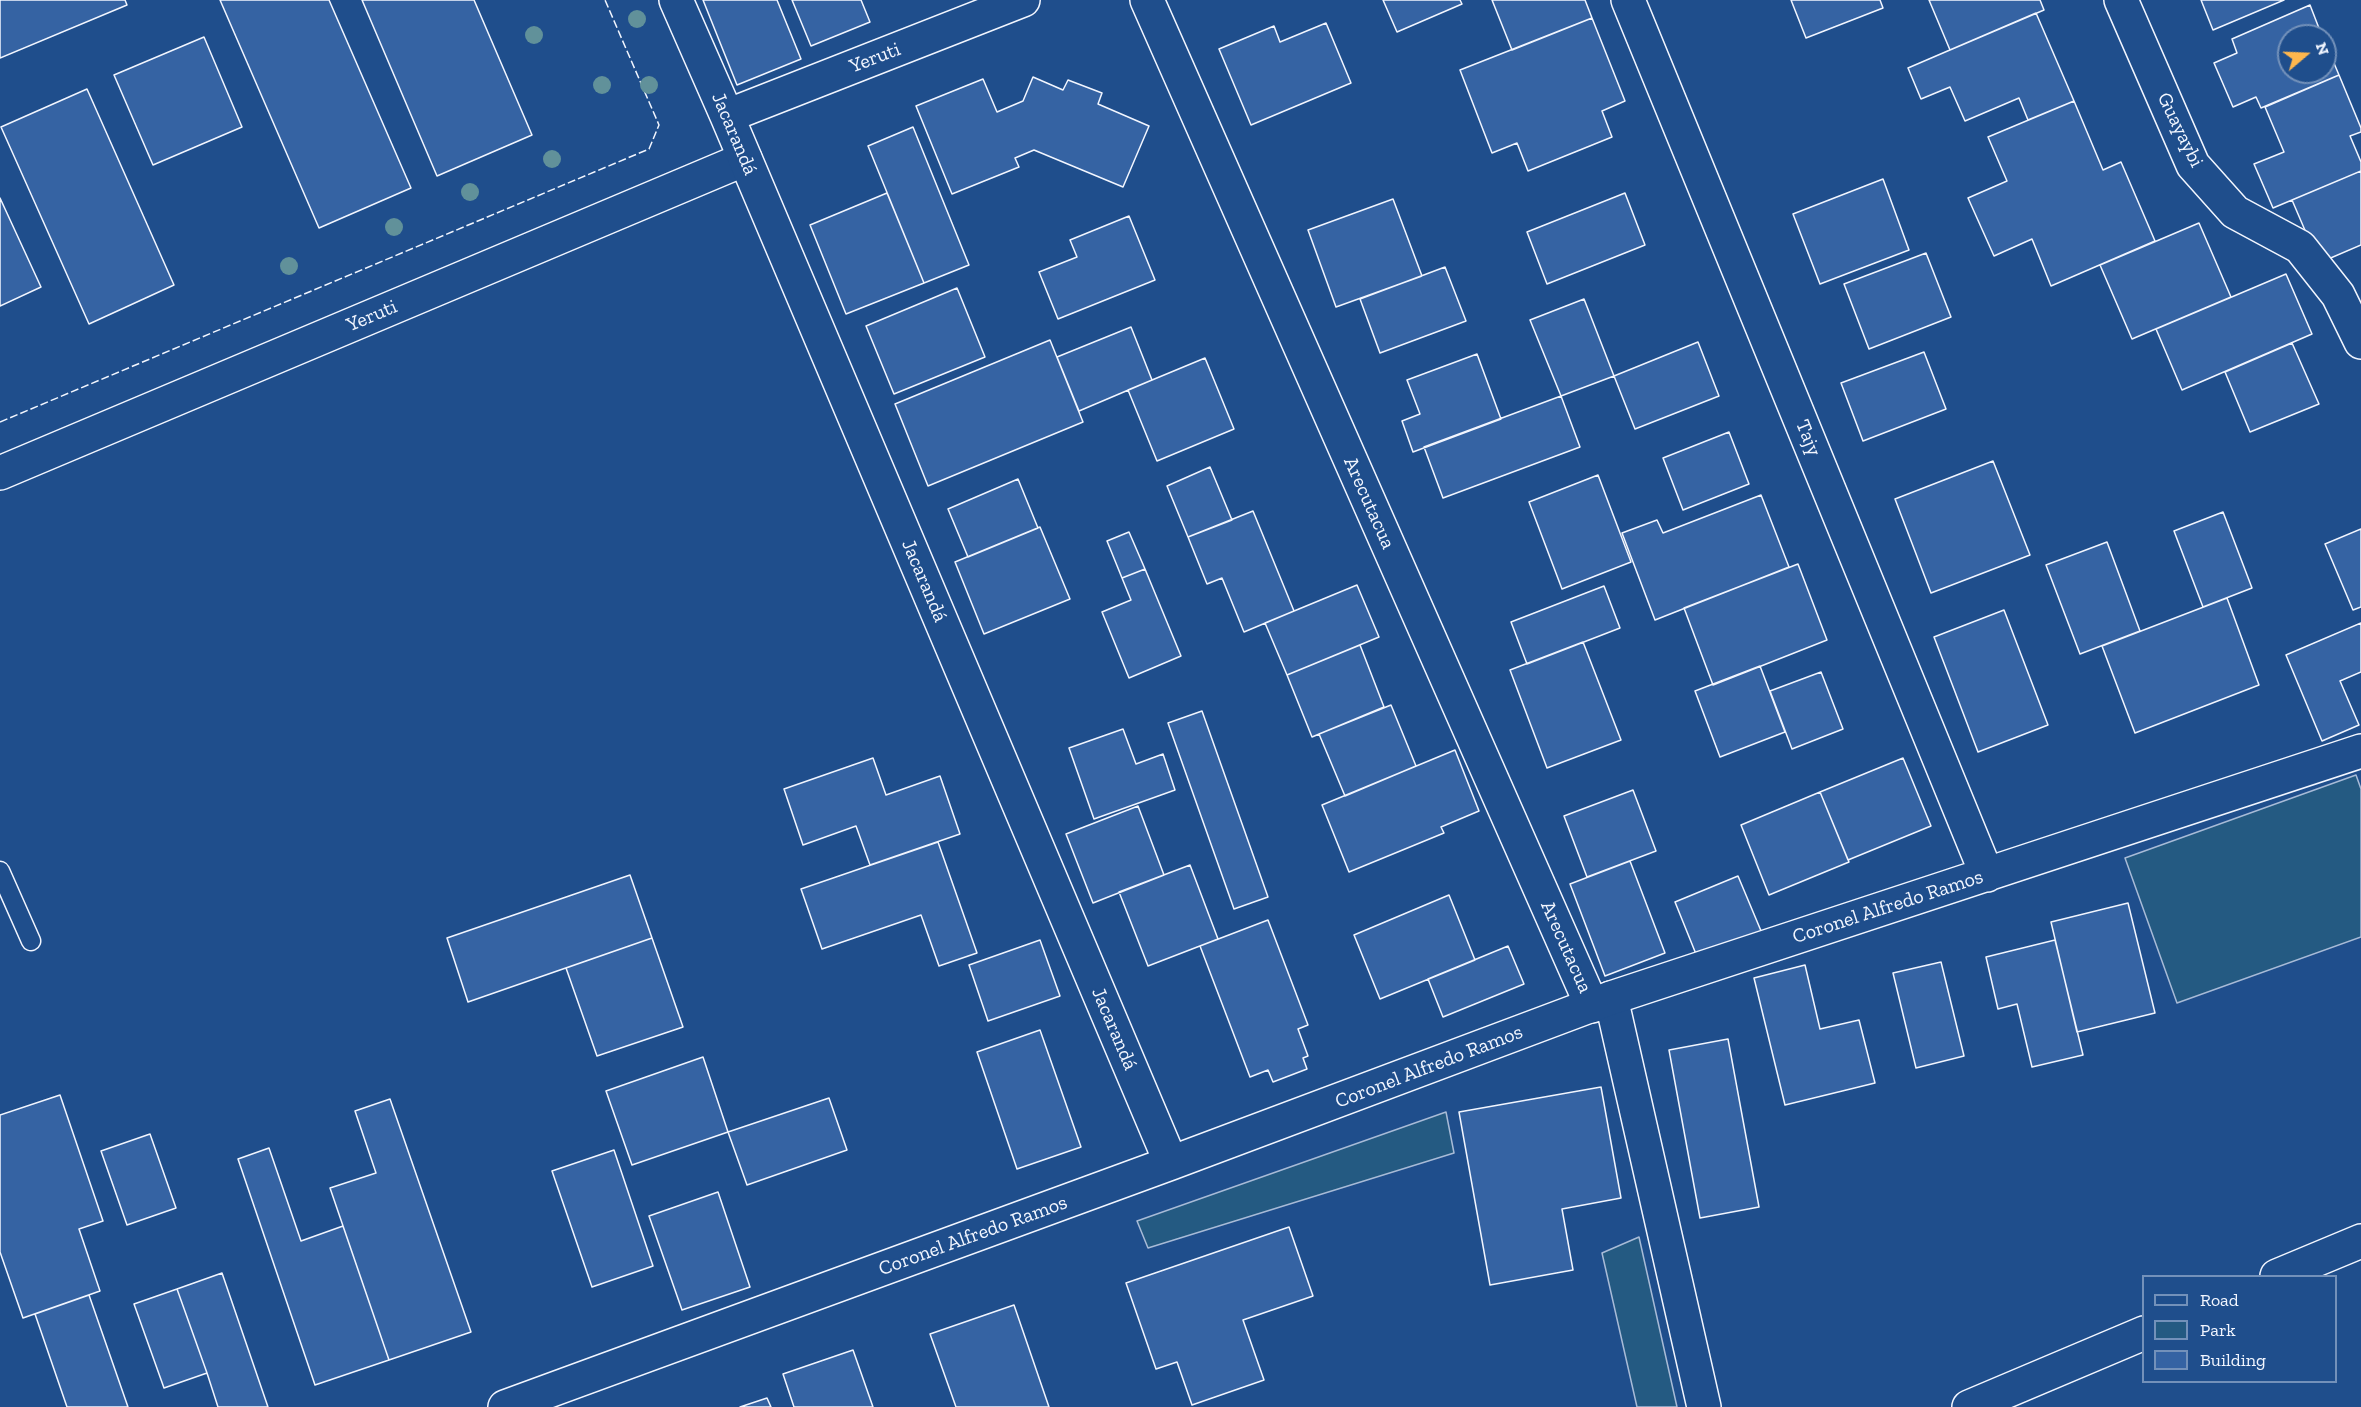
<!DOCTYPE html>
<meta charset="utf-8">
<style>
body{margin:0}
#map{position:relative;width:2361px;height:1407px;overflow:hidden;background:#1f4e8c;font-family:"Zilla Slab",serif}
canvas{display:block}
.legend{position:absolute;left:2142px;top:1275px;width:195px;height:108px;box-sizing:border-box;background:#1f4e8c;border:2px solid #7391ba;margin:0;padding:8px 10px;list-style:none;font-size:18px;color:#f2f6ff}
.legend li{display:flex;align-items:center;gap:12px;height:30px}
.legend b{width:30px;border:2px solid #7391ba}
.north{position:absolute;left:2277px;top:24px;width:60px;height:60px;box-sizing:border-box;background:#1f4e8c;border:2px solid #7391ba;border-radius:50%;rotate:71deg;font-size:16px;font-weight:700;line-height:24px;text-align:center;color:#f2f6ff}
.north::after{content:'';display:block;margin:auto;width:21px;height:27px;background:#ffb74d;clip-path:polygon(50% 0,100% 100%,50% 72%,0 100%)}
</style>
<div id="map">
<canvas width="2361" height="1407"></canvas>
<ul class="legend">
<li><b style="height:8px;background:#1f4e8c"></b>Road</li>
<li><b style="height:16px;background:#245a82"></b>Park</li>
<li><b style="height:16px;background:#3563a3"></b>Building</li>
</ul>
<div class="north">N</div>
</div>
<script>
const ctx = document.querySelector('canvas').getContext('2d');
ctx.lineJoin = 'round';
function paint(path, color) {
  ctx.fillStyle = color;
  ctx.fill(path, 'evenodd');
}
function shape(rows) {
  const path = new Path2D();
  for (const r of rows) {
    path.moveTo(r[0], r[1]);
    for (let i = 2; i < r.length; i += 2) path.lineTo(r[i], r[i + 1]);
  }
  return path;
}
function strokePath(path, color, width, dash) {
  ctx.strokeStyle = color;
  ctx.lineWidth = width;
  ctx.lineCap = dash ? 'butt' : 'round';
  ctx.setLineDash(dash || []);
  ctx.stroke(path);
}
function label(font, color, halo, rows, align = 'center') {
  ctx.font = font + ' "Zilla Slab",serif';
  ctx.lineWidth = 4.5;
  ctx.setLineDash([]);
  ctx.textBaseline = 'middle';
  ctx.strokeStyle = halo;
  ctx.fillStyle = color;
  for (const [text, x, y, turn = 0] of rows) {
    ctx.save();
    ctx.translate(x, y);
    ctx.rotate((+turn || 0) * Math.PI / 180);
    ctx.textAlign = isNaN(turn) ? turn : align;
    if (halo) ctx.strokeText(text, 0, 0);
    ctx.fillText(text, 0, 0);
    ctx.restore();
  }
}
const green = shape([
 [2356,775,2361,789,2361,937,2177,1003,2125,858,2356,775],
 [1446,1112,1454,1153,1148,1248,1137,1221,1446,1112],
 [1639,1237,1677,1407,1637,1407,1602,1253,1639,1237]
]);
const building = shape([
 [0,0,125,0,127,5,0,58,0,0],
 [220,0,329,0,411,188,319,228,220,0],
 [362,0,474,0,532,135,437,176,362,0],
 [703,0,777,0,801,59,737,85,703,0],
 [792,0,861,0,870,22,811,46,792,0],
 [1383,0,1460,0,1462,4,1397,32,1383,0],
 [1492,0,1585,0,1592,18,1512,50,1492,0],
 [1791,0,1880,0,1883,8,1806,38,1791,0],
 [1929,0,2040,0,2044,10,1950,50,1929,0],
 [2201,0,2284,0,2213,30,2201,0],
 [2310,5,2322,36,2289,36,2289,72,2325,72,2325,42,2339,75,2261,108,2256,97,2233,107,2214,63,2237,53,2232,39,2310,5],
 [2036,13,2074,101,2028,120,2019,98,1965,121,1950,87,1921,99,1908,68,2036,13],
 [1592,18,1625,101,1602,111,1612,137,1528,171,1517,143,1492,153,1460,70,1592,18],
 [1326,23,1351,83,1251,125,1219,49,1274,26,1280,42,1326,23],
 [204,37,242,127,153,165,114,75,204,37],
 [2339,75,2361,128,2361,132,2350,136,2361,162,2361,171,2273,208,2254,164,2284,152,2265,107,2339,75],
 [1033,77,1063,90,1068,80,1102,93,1098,104,1149,126,1123,187,1034,150,1015,158,1019,167,952,194,916,106,983,79,997,112,1023,101,1033,77],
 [87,89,174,285,89,324,1,127,87,89],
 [2074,101,2103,170,2121,162,2155,241,2051,286,2032,239,1994,256,1968,198,2007,181,1988,137,2074,101],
 [913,127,969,265,924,283,868,146,913,127],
 [2361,171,2361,245,2319,263,2292,200,2361,171],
 [1883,179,1909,250,1820,284,1793,214,1883,179],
 [887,193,924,283,846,314,810,225,887,193],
 [1625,193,1645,245,1547,284,1527,232,1625,193],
 [0,198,41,287,0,306,0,198],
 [1393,199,1422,276,1336,307,1308,230,1393,199],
 [1129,216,1155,280,1058,319,1039,272,1077,257,1070,240,1129,216],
 [2199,223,2231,297,2132,339,2100,265,2199,223],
 [1926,253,1951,317,1869,349,1844,284,1926,253],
 [1445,267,1466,321,1380,353,1360,299,1445,267],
 [2286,274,2312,334,2182,390,2156,329,2286,274],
 [957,288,985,357,894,394,866,326,957,288],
 [1584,299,1614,376,1561,396,1530,320,1584,299],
 [1131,327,1152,380,1079,411,1057,357,1131,327],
 [1050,340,1083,422,928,486,895,404,1050,340],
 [1698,342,1719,396,1635,429,1614,376,1698,342],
 [2292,343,2319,404,2250,432,2225,372,2292,343],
 [1924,352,1946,409,1863,441,1841,383,1924,352],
 [1477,354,1501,419,1413,452,1402,421,1420,414,1407,380,1477,354],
 [1205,358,1234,429,1157,461,1128,390,1205,358],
 [1561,396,1580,447,1443,498,1424,447,1561,396],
 [1729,432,1749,484,1683,510,1663,458,1729,432],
 [1993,461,2030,555,1931,593,1895,499,1993,461],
 [1210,467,1232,520,1188,537,1167,486,1210,467],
 [1598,475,1631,562,1562,589,1529,502,1598,475],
 [1018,479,1038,528,968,557,948,509,1018,479],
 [1761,495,1789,567,1655,620,1622,533,1657,520,1663,533,1761,495],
 [1253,511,1294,611,1244,632,1222,578,1207,584,1188,537,1253,511],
 [2223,512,2252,588,2203,607,2174,531,2223,512],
 [1040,527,1070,599,984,634,955,562,1040,527],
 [2361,529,2361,607,2353,610,2325,544,2361,529],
 [1129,532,1145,569,1122,578,1107,541,1129,532],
 [2107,542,2140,631,2080,654,2046,565,2107,542],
 [1798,564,1827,640,1713,685,1684,608,1798,564],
 [1145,569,1181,656,1129,678,1102,612,1131,600,1122,578,1145,569],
 [1357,585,1379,637,1287,675,1265,623,1357,585],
 [1604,586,1620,628,1527,664,1511,622,1604,586],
 [2227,598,2259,685,2135,733,2102,646,2227,598],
 [2004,610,2048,725,1978,752,1934,637,2004,610],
 [2361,623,2361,672,2340,681,2359,725,2322,741,2286,655,2361,623],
 [1583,642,1621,740,1547,768,1510,670,1583,642],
 [1360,645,1384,707,1312,737,1287,675,1360,645],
 [1760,666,1785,732,1720,757,1695,691,1760,666],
 [1821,672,1843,729,1792,749,1770,691,1821,672],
 [1391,705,1416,766,1345,796,1319,734,1391,705],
 [1202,711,1268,897,1234,909,1168,723,1202,711],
 [1123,729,1136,764,1163,754,1175,790,1094,819,1069,748,1123,729],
 [1455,750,1479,811,1441,827,1444,833,1349,872,1322,805,1455,750],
 [873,758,886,795,940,776,960,834,870,865,856,826,803,845,784,789,873,758],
 [1903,758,1931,826,1848,860,1820,792,1903,758],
 [1633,790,1656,851,1587,877,1564,816,1633,790],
 [1820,792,1849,862,1769,895,1741,825,1820,792],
 [1138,806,1164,875,1093,903,1066,834,1138,806],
 [938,842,977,953,939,966,921,915,822,949,801,889,938,842],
 [1630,861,1665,953,1605,976,1570,884,1630,861],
 [1190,865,1218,939,1148,966,1119,892,1190,865],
 [630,875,652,938,468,1002,447,938,630,875],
 [1738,876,1764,938,1700,964,1675,902,1738,876],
 [1449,895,1475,960,1380,999,1354,935,1449,895],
 [2128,903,2155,1013,2077,1032,2051,922,2128,903],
 [1268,920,1308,1025,1298,1029,1308,1056,1303,1058,1307,1069,1273,1082,1268,1070,1250,1077,1200,946,1268,920],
 [652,938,683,1027,597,1056,566,968,652,938],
 [1040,940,1060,996,988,1021,969,965,1040,940],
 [2055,940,2083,1055,2032,1067,2017,1004,1998,1009,1986,957,2055,940],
 [1508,946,1524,984,1443,1017,1428,979,1508,946],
 [1941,962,1964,1056,1916,1068,1893,973,1941,962],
 [1805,965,1820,1029,1859,1020,1875,1083,1785,1105,1754,978,1805,965],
 [1040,1030,1081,1147,1017,1169,977,1052,1040,1030],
 [1728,1039,1759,1207,1700,1218,1669,1050,1728,1039],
 [703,1057,728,1132,632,1165,606,1091,703,1057],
 [1601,1087,1621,1198,1562,1209,1573,1270,1490,1285,1459,1112,1601,1087],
 [60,1095,103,1221,79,1229,100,1291,23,1318,0,1252,0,1115,60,1095],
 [829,1098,847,1150,747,1185,728,1132,829,1098],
 [390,1099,471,1332,389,1360,330,1188,376,1173,355,1111,390,1099],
 [150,1134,176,1208,127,1225,101,1151,150,1134],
 [269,1148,301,1241,343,1226,389,1360,315,1385,238,1159,269,1148],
 [614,1150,653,1266,592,1287,552,1171,614,1150],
 [718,1192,750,1287,682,1310,649,1216,718,1192],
 [1289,1227,1313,1296,1243,1320,1264,1380,1192,1405,1177,1362,1156,1369,1126,1283,1289,1227],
 [222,1273,268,1407,218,1407,207,1373,177,1289,222,1273],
 [177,1289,207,1373,164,1388,134,1304,177,1289],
 [89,1295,128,1407,67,1407,35,1314,89,1295],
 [1014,1305,1049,1407,956,1407,930,1334,1014,1305],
 [853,1350,873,1407,794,1407,783,1374,853,1350],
 [767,1398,771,1407,740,1407,767,1398]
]);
const lane = shape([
 [0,871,31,941]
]);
const street = shape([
 [1147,0,1592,1006],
 [2121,0,2193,165,2235,212,2300,247,2338,295,2361,342],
 [0,473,745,159],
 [1611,998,1704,1407],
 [2277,1276,2361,1241],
 [1969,1407,2144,1333]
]);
const secondary = shape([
 [676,0,727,116,1171,1163],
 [1628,0,1987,875],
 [727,116,1023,0],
 [505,1407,1171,1163,1611,998,2361,751]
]);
const fence = shape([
 [0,422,649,149,659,125,605,0]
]);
const trees = [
 [637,19],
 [534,35],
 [602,85],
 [649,85],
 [552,159],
 [470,192],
 [394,227],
 [289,266]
];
const streetNames = [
 ["Yeruti",875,58,-21],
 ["Guayaybi",2180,130,64],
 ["Jacarandá",734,134,67],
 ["Yeruti",372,316,-23],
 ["Tajy",1808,438,68],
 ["Arecutacua",1369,503,66],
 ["Jacarandá",924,581,67],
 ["Coronel Alfredo Ramos",1888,907,-18],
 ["Arecutacua",1566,947,66],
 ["Jacarandá",1114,1029,67],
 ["Coronel Alfredo Ramos",1429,1067,-21],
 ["Coronel Alfredo Ramos",973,1236,-20]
];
paint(green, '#245a82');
strokePath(green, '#a8bbd7', 1.5);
paint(building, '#3563a3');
strokePath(building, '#f2f6ff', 1.5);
strokePath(lane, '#f2f6ff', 21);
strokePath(street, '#f2f6ff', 36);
strokePath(secondary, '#f2f6ff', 36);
strokePath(lane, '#1f4e8c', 18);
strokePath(street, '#1f4e8c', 33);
strokePath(secondary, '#1f4e8c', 33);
strokePath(fence, '#f2f6ff', 1.5, [8, 3]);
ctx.fillStyle = '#61919a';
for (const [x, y] of trees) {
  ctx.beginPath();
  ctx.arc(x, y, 9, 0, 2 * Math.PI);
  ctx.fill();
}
label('20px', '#f2f6ff', '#1f4e8c', streetNames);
</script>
